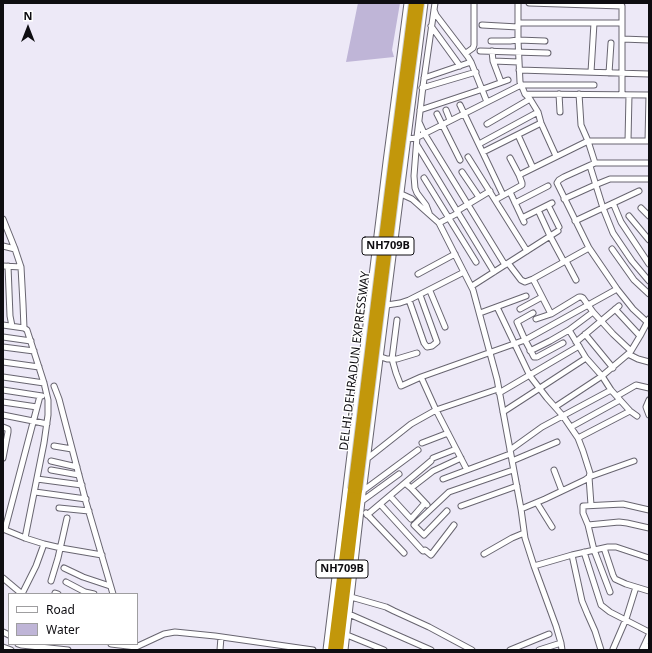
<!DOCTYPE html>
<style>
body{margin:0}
#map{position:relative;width:652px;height:653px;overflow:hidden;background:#ede9f7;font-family:"Noto Sans",sans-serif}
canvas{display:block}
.frame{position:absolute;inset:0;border:4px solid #0e0d11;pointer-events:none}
.legend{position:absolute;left:8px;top:593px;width:130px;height:52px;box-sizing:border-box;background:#fff;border:1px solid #9f9ea0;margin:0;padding:5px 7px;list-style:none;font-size:12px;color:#0e0d11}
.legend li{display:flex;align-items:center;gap:8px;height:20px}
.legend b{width:20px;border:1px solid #9f9ea0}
.north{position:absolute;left:8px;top:8px;width:40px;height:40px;-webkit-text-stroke:3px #fff;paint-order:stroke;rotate:0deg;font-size:11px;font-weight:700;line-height:16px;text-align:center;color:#0e0d11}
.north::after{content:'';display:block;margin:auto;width:14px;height:18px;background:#0e0d11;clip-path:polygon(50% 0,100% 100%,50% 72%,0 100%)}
</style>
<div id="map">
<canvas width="652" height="653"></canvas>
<div class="frame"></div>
<ul class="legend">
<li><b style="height:5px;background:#fff"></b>Road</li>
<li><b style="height:11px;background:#bfb5d7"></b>Water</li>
</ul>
<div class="north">N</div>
</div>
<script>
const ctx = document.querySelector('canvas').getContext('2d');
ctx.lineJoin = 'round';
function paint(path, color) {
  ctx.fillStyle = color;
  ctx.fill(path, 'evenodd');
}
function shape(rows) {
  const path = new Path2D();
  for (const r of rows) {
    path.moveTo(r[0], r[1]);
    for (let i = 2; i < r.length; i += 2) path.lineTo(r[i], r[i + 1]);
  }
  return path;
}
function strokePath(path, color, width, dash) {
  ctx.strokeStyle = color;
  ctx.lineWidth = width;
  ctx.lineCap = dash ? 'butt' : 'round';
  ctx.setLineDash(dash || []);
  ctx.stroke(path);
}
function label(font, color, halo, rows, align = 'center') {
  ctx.font = font + ' "Noto Sans",sans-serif';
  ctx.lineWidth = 3;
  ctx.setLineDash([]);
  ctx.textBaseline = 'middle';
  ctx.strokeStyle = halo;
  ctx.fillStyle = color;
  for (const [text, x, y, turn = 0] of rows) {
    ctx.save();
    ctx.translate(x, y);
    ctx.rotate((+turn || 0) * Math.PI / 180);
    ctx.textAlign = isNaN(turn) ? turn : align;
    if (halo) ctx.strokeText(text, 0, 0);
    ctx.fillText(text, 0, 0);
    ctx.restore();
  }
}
const water = shape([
 [358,3,400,3,392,50,394,57,346,62]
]);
const minor = shape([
 [518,3,518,40,520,82,525,94,530,99,538,112,541,123,556,156],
 [529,3,622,6,622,95],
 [434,10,436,15,468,57,471,62,487,102],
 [518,23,622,23],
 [482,25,518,27],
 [431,26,460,66],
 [622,39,649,40],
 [491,41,510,41,518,40,545,41],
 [480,51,548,53],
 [492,51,493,61,501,82],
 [466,53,473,48,474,45,474,3],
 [493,61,519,62],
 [519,70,649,74],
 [591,72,594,23],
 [609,73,611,43],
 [424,78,471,62],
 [422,88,476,72],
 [525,94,649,95],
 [559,94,560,112],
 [579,94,581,125,588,141,595,163],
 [460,105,503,195],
 [420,110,483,89,508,80],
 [446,110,450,120],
 [437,114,460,160],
 [419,122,424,133,505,265],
 [487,124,530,99],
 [518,135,533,168],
 [408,139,416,138,521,85,594,85],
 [628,141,629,95],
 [648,141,649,95],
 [479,144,538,112],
 [417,145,494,272],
 [483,152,541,123],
 [468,157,527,251],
 [510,158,519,175],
 [590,166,603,208,613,233,632,261,649,281],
 [462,172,479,197],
 [424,178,476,262],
 [510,192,524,222],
 [399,193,412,199,439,223,473,290,497,379,521,509,525,538,534,566,556,626,561,643,562,650],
 [564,199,595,185,610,179,649,179],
 [495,200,522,185,522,183,519,175,588,141,649,141],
 [515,203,548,186],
 [613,203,621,222,649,264],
 [548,205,559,227],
 [641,208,649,216],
 [538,210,550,236,564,262],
 [457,211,490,191],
 [429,213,426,205,417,193,415,188,414,176,417,137,423,86,435,3],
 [629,216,649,240],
 [522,218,552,203],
 [3,219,15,249,21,267,23,304,24,328],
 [575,221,639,191],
 [439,223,458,213],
 [3,246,15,249],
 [612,249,634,280,649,294],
 [566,261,576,280],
 [508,263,521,280,525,282,533,279,589,248],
 [3,266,21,267],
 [8,266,10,316,12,326],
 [418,274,455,254],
 [533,279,551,314],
 [472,286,558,231],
 [430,291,445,327],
 [409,300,424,343,427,347,432,346,437,342,420,295],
 [387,305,400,303,409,300,464,272],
 [497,307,530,376,547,398,563,416,578,438,583,451,590,473,589,477,585,480,545,499,521,509],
 [520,309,542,297],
 [615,309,640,336],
 [480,313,526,296],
 [533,313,517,322,525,340,534,357,537,357,563,343],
 [536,319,551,314,579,297,581,297,583,298,593,312,613,334,631,351],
 [397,320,392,359,396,373,401,386,421,377,525,340,617,289],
 [647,322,633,309,617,289,589,248,557,183,559,180,564,177,595,163,649,163],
 [3,325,24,328,27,330,44,383,48,400,48,415,44,443,25,538],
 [569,330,586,358,602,376,611,390,630,411,637,416],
 [585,334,613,368],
 [3,337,31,341],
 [576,342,619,306],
 [3,347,34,351],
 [530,351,550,341,569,330,593,312],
 [628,354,638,359,649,362],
 [381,357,387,359,397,359,417,353],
 [3,362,39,367],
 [3,377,44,383],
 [421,377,436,410,467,470],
 [54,386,59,399,86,502,113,594],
 [3,390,42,396],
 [499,393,579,346],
 [617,396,636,385,649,388],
 [649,400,646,407,649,415],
 [3,402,37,407],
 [555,407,602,376,628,354,631,351,640,336,649,319],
 [503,412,540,388,586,358],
 [3,415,33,421,47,424],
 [3,427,8,429,8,432,3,458],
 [571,427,620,400],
 [578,438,630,411],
 [422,443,448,433],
 [54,446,72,449],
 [510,450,542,427,611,390],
 [368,458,411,424,436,410,498,389],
 [433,458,456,449],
 [51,461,77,467],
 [512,461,557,442],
 [51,470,79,475],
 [554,470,562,491],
 [37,479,82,485],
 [443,479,510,454],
 [405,483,411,488,433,471,461,458],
 [411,488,427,505],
 [364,490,418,450],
 [35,492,86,499],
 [390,496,411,519,425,503],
 [362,501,399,474],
 [537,503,552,527],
 [380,504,421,549,423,551,425,550,431,555,454,525],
 [591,505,589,477,634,461],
 [461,506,517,486],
 [59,508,89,511],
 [447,511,424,535,414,525,449,492,513,470],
 [366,513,404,553],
 [367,515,431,461],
 [588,525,619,522,627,523,649,528],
 [3,529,25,538,44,544,61,548,102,555],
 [5,529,40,396],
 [604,548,613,575,615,579,626,584,649,591],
 [584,552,601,605,610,612,649,632],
 [484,554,512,538,524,533],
 [572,555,582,601,587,613,595,631,601,650],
 [534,566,572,555,608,547,616,547,649,558],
 [64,568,83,577,110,586],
 [3,578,22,594],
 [51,581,58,558,67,518],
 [66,582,85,592,94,594],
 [610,592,594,550,588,525,583,513,583,506,623,504,649,510],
 [55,593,58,594],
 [22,594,36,566,44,544],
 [351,597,386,607,394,611,429,627,472,650],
 [349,614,431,650],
 [3,632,9,635],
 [347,635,384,650],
 [18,644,21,645,68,650],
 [111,644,136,647,164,634,175,632,215,636,313,650],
 [3,647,11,650],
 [613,649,626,619,636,587],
 [220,650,221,637],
 [326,650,386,162,407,3],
 [345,650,362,501,425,3],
 [510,650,549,634],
 [539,650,561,643],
 [642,650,649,635],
 [647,650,649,646]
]);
const highway = shape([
 [332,650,352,489],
 [339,650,358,490]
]);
const highwayBridge = shape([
 [352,489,389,190,413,3],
 [358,490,395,191,420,3]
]);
const shields = [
 [388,246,52],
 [342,569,52]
];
const shieldNames = [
 ["NH709B",388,246],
 ["NH709B",342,569]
];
const streetNames = [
 ["DELHI-DEHRADUN EXPRESSWAY",355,361,-83]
];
paint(water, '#bfb5d7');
strokePath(minor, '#686570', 7);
strokePath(highway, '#cfcfcf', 10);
strokePath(minor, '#fff', 5);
strokePath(highway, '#c2970b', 8);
strokePath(highwayBridge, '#cfcfcf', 10, []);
strokePath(highwayBridge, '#c2970b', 8);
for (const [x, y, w] of shields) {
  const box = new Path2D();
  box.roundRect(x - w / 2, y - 9, w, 18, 3);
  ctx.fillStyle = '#fff';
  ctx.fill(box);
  strokePath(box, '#0e0d11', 1);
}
label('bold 11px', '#0e0d11', null, shieldNames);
label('12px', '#0e0d11', '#fff', streetNames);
</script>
